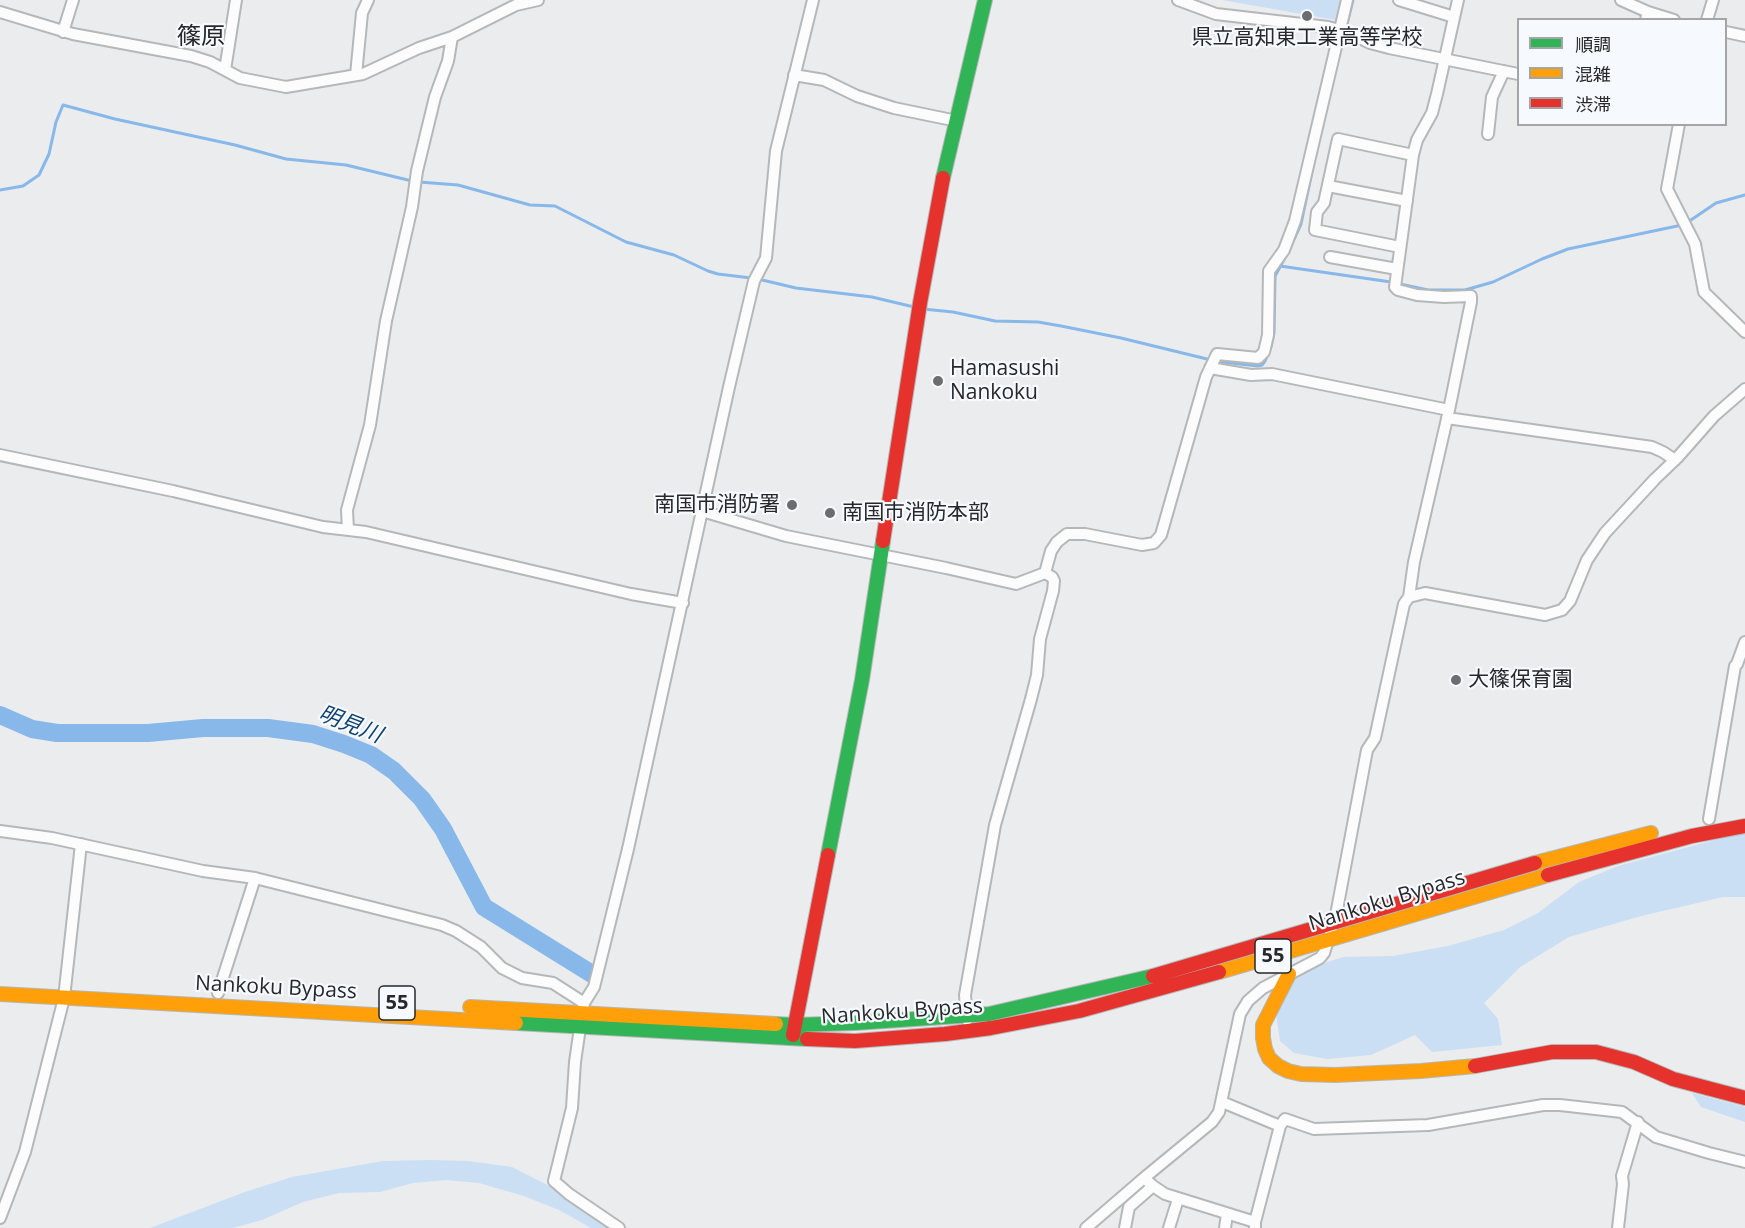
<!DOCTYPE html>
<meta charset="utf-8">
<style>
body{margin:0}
#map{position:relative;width:1745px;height:1228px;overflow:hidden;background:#eaecee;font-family:"Open Sans","Noto Sans JP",sans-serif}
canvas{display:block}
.legend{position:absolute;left:1517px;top:18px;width:210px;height:108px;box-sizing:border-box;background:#f6f9fd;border:2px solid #a3a5a8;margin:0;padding:8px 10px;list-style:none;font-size:18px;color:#272829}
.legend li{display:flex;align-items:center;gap:12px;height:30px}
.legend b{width:30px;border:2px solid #a3a5a8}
</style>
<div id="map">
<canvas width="1745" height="1228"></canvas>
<ul class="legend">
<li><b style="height:8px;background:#30b455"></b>順調</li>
<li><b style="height:8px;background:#ff9f0a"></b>混雑</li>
<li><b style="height:8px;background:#e5322d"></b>渋滞</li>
</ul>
</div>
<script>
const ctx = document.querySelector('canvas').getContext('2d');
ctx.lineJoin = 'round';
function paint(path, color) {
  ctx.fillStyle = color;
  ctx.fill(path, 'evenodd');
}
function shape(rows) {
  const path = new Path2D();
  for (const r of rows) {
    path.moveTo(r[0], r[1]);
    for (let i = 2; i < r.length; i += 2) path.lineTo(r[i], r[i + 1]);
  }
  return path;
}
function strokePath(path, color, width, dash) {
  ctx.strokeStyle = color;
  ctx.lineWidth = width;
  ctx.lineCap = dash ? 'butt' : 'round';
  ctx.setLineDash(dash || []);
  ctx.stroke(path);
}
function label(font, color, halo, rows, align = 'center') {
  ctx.font = font + ' "Open Sans","Noto Sans JP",sans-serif';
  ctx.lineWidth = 4.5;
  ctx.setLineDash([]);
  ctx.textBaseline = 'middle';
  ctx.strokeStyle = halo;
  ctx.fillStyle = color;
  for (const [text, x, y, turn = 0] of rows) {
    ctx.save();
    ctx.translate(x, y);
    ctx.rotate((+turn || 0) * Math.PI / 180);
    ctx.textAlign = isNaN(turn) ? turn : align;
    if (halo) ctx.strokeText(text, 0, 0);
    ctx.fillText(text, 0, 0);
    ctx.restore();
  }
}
const green = shape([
 [1222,0,1340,0,1336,20],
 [1745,834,1745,897,1723,897,1641,916,1569,937,1520,967,1484,1003,1498,1019,1502,1045,1432,1052,1415,1035,1371,1055,1327,1059,1294,1053,1280,1041,1276,1014,1286,989,1304,970,1343,957,1393,956,1448,946,1504,930,1538,913,1579,882,1618,866,1726,837],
 [1692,1093,1745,1107,1745,1122,1701,1107],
 [431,1160,468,1161,512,1167,559,1191,622,1228,591,1228,559,1210,524,1196,479,1183,446,1180,413,1183,380,1192,339,1193,303,1202,262,1220,233,1228,150,1228,245,1192,292,1177,383,1161]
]);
const stream = shape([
 [1346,28,1353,0],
 [419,182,458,185,530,205,555,206,626,242,674,255,708,271,718,274,751,278],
 [0,190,23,186,39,175,49,154,56,122,63,105,115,119,235,145,286,159,346,165,412,181],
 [1688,222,1716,203,1745,195],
 [1289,250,1301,224,1314,162],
 [1280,266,1391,282],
 [758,279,796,288,872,297,914,307],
 [1400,284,1428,290,1465,290,1493,282,1542,259,1568,249,1682,225],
 [923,309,953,312,995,321,1038,322,1061,326,1121,338,1207,359],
 [1222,362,1258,366,1262,365,1265,361,1271,347,1274,333,1275,276,1286,256]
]);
const river = shape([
 [0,715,32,729,57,733,148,733,203,728,268,728,313,734,344,744,371,755,394,771,422,799,443,829,484,907,592,974]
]);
const street = shape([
 [1178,0,1216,14,1328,27,1347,32,1370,43,1389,48,1518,74],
 [1399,0,1454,17],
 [1621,0,1648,12,1646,20],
 [0,12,73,34,191,56,210,62,240,78,286,87,363,74,419,48,452,37,516,5,538,0],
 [1648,12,1674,20],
 [1707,20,1713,0],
 [63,32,73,0],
 [1726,32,1745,36],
 [225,70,236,0],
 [356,75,362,13,368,0],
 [794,75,824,80,857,96,894,108,957,121],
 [1679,124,1667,189,1695,244,1704,292,1745,332],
 [1488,134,1492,97,1504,71],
 [1328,186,1407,201],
 [1400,247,1315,230,1317,212,1324,203,1338,139,1413,155],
 [1330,257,1397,269],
 [1210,368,1251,375,1272,374,1449,410],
 [1447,418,1652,447,1663,452,1675,460],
 [0,455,173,491,323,527,366,532,631,594,683,603],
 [702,511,786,536,946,568,1016,584,1045,573],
 [348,530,347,510,370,425,386,321,412,207,417,171,435,97,448,61,452,37],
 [1045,573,1051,551,1057,542,1067,534,1085,534,1142,545,1154,543,1161,535,1206,377,1217,354,1258,358,1264,352,1268,335,1269,271,1284,250,1295,221,1347,0],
 [1409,597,1425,593,1545,615,1562,610,1570,601,1587,560,1605,533,1655,479,1677,458,1714,416,1745,389],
 [1709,819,1735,666,1737,664,1745,642],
 [0,831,52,838,203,871,255,878,442,925,456,931,481,947,502,968,522,978,553,983,584,1003],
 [218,993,255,878],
 [967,1020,965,995,995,825,1031,699,1037,675,1040,639,1053,591,1054,581,1052,577,1045,573],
 [1222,1102,1280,1126,1255,1222],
 [1280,1126,1285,1119,1314,1129,1428,1125,1543,1105,1560,1105,1622,1112,1656,1137,1709,1153,1745,1162],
 [1144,1178,1153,1186,1165,1194,1255,1222,1255,1228],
 [0,1218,25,1152,64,998,81,844],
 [619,1228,569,1194,554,1181,572,1108,575,1062,582,1014,584,1003,594,987,628,849,729,387,754,281,766,258,776,151,813,0],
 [1086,1228,1144,1178,1212,1122,1219,1112,1240,1014,1248,1001,1263,988,1320,958,1324,953,1336,915,1367,750,1375,738,1404,604,1409,597,1414,562,1449,410,1471,302,1471,296,1444,297,1417,295,1398,290,1395,287,1413,155,1417,140,1432,113,1437,94,1458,0],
 [1125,1228,1129,1207,1153,1186],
 [1169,1228,1178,1199],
 [1225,1228,1227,1214],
 [1618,1228,1623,1184,1622,1176,1638,1122]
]);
const fast = shape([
 [943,178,985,0],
 [828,855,862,680,883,541],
 [516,1023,807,1039],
 [776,1024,795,1025,855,1023,989,1014,1153,976]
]);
const slow = shape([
 [1535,863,1651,833],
 [1219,972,1548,875],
 [1289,974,1263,1025,1263,1038,1265,1049,1269,1058,1278,1066,1288,1071,1301,1074,1335,1075,1421,1071,1475,1066],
 [0,994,516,1023],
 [470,1007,776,1024]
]);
const jam = shape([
 [883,541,920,303,943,178],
 [1548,875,1692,836,1745,826],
 [1153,976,1535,863],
 [793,1035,828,855],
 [807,1039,855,1041,945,1034,991,1028,1079,1011,1219,972],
 [1475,1066,1552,1052,1596,1052,1634,1062,1673,1079,1745,1098]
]);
const markers = [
 [1307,16,6,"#6b6d6e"],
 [938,381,6,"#6b6d6e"],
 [792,505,6,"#6b6d6e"],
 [830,513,6,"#6b6d6e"],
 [1456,680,6,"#6b6d6e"]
];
const shields = [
 [1273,956,36],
 [397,1003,36]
];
const shieldNames = [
 ["55",1273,956],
 ["55",397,1003]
];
const poiNames = [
 ["県立高知東工業高等学校",1307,38,"center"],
 ["Hamasushi",950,369],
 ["Nankoku",950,393],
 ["南国市消防署",780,505,"right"],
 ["南国市消防本部",842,513],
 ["大篠保育園",1468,680]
];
const streetNames = [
 ["Nankoku Bypass",1387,901,-17],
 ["Nankoku Bypass",276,988,3],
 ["Nankoku Bypass",902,1012,-4]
];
const waterNames = [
 ["明見川",350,725,21]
];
const quarterNames = [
 ["篠原",201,37]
];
paint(green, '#cadef4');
strokePath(stream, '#87b8e9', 3);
strokePath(river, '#87b8e9', 18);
strokePath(street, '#b5b7b8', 14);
strokePath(fast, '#b5b7b8', 16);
strokePath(slow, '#b5b7b8', 16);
strokePath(jam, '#b5b7b8', 16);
strokePath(street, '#fcfcfc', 10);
strokePath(fast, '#30b455', 14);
strokePath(slow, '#ff9f0a', 14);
strokePath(jam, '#e5322d', 14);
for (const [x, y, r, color] of markers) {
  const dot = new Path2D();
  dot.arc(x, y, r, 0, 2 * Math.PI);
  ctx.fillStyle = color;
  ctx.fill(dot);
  strokePath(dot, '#f6f9fd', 2);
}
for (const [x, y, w] of shields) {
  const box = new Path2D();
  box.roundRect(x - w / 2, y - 17, w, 34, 4.5);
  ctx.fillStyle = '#f6f9fd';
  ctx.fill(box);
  strokePath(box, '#272829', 1.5);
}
label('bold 20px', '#272829', null, shieldNames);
label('21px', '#272829', '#f6f9fd', poiNames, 'left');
label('21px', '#272829', '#f6f9fd', streetNames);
label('italic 22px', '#10436f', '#f6f9fd', waterNames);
label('24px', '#272829', '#f6f9fd', quarterNames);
</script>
